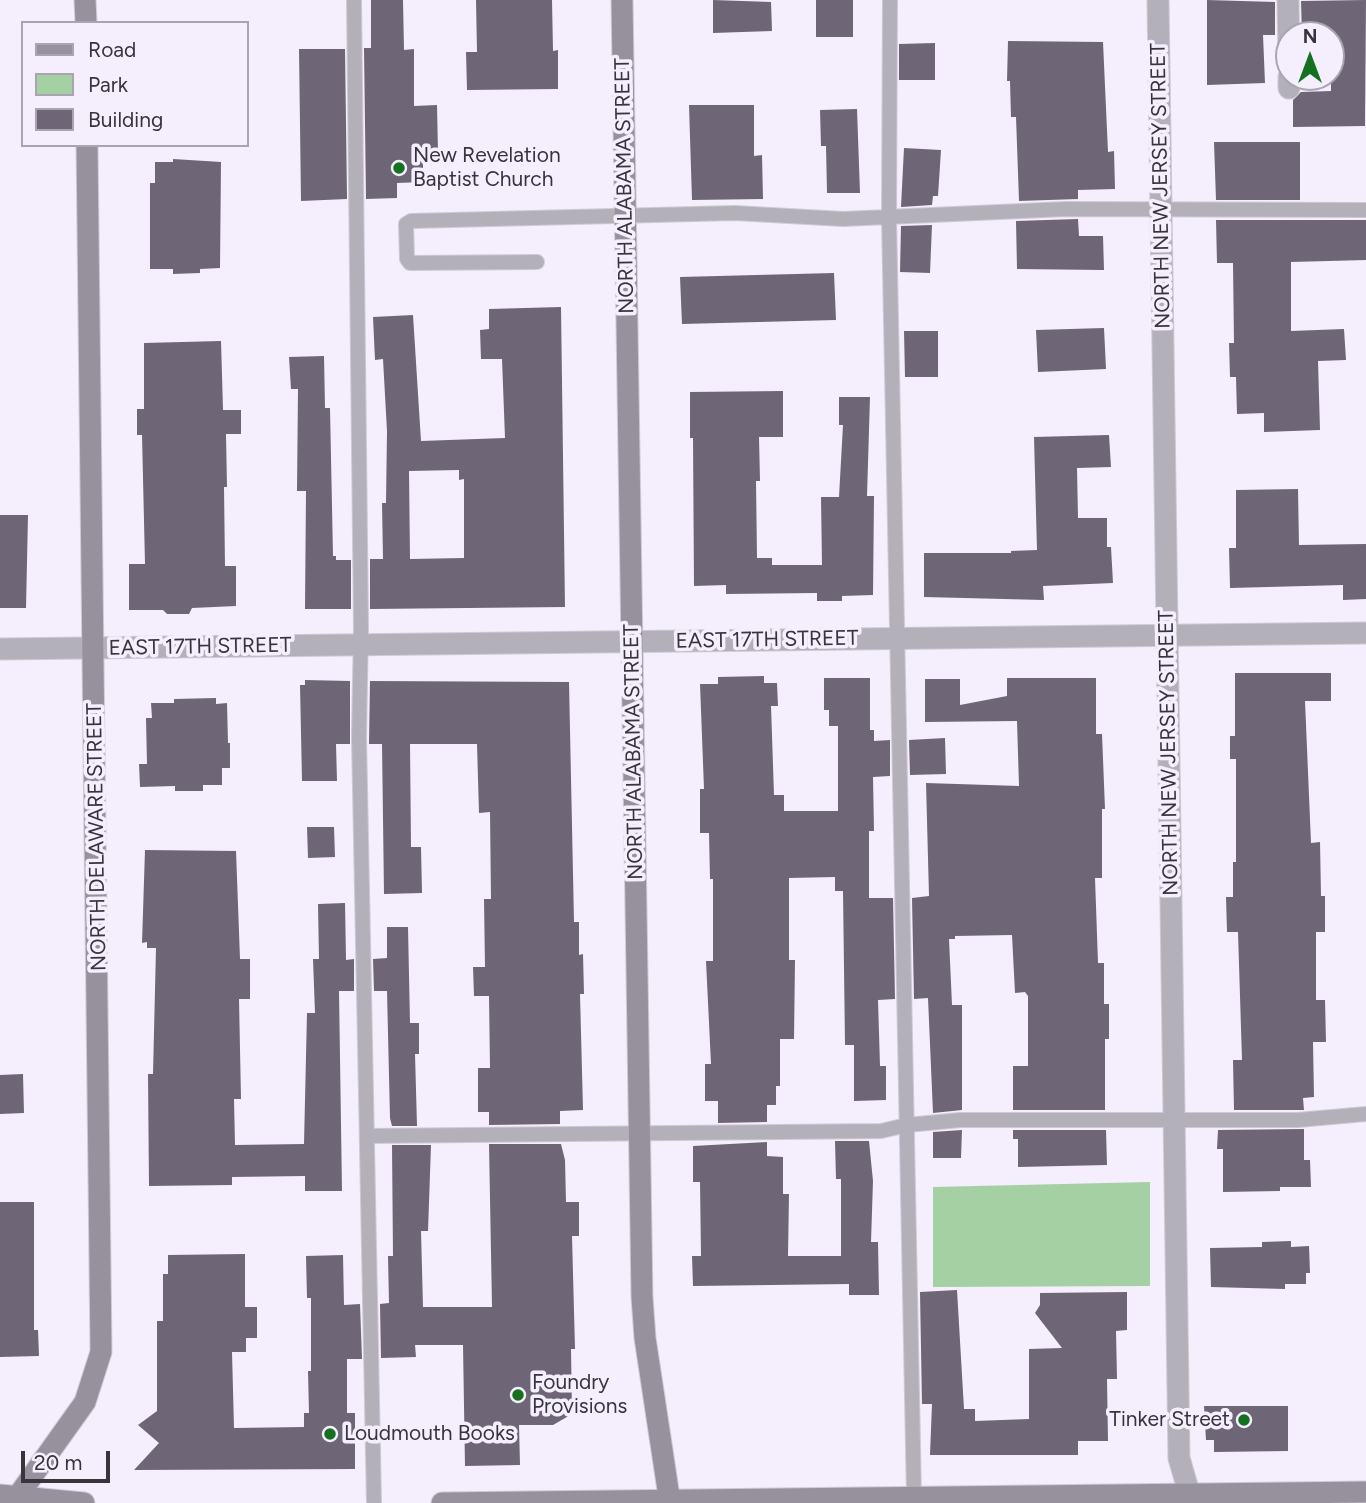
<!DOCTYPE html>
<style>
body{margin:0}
#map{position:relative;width:1366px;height:1503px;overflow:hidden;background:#f5eefd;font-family:Figtree,sans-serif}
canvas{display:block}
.legend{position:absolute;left:21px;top:21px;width:228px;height:126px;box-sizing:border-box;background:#f5eefd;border:2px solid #a9a4af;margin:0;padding:9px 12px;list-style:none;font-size:21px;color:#37343b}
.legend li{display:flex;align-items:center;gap:14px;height:35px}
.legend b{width:35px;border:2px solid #a9a4af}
.north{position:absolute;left:1275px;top:21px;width:70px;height:70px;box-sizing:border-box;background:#f5eefd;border:2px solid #a9a4af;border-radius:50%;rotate:0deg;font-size:19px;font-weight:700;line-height:28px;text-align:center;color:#37343b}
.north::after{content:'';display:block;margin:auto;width:24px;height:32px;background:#14711f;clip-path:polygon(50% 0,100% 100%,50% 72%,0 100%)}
.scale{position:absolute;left:21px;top:1451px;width:89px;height:32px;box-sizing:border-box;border:4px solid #37343b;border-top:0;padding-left:9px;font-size:21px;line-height:24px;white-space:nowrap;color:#37343b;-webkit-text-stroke:5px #f5eefd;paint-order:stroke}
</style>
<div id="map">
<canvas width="1366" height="1503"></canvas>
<ul class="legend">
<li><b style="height:9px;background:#96919d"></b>Road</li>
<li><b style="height:19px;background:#a4d0a3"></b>Park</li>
<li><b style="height:19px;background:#6e6677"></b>Building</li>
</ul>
<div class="north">N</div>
<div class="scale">20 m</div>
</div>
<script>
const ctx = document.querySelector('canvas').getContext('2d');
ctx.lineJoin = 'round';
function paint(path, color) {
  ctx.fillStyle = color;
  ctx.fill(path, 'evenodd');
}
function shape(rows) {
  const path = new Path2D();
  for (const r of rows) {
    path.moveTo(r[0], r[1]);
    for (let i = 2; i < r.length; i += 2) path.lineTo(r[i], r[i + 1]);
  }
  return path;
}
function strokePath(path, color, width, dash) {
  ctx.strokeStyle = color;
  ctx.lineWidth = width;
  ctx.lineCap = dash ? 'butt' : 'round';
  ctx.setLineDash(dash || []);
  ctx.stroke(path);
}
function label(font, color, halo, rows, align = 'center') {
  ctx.font = font + ' Figtree,sans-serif';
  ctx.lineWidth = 7;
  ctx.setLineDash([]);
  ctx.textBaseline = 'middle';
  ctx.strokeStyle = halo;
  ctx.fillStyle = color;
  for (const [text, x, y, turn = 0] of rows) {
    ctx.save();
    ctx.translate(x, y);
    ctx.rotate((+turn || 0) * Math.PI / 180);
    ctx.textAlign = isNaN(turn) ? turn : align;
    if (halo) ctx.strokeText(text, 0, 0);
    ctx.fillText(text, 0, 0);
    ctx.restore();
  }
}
const green = shape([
 [1150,1182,1150,1286,933,1287,933,1187]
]);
const building = shape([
 [371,0,403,0,404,50,414,49,414,106,437,105,438,152,423,153,423,182,397,183,397,198,366,199,364,48,371,48],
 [476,0,552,0,553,51,558,50,558,89,467,90,466,52,477,52],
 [713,0,771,2,772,31,713,33],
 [816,0,853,0,853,37,816,37],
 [1207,0,1275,2,1275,35,1263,35,1265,83,1207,85],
 [1366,0,1365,126,1293,127,1293,100,1301,92,1331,91,1331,35,1302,35,1301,1],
 [1008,41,1103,42,1108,152,1114,151,1115,189,1078,190,1078,199,1019,201,1016,117,1011,117,1010,81,1007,81],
 [935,43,935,80,899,80,899,44],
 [299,49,345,49,347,199,301,201],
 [689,105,754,105,754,156,762,155,763,199,692,200],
 [857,109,860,193,827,193,826,146,821,146,820,110],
 [1214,142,1300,142,1300,200,1216,200],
 [904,148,941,150,938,196,933,196,932,205,901,207],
 [173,159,221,162,220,268,200,269,200,273,173,274,173,269,150,269,150,183,155,183,155,162,173,162],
 [1078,219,1079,236,1103,236,1104,270,1017,269,1016,221],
 [1216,220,1366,220,1366,260,1291,262,1291,331,1344,329,1346,360,1318,361,1320,430,1264,432,1264,413,1237,414,1236,377,1230,377,1229,343,1234,343,1233,263,1217,263],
 [932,225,930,273,900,272,901,226],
 [834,273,836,320,682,324,680,277],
 [561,307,565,607,370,609,370,559,383,559,382,503,386,503,387,431,383,359,375,360,373,317,413,315,421,441,505,438,502,359,481,359,480,330,489,329,489,309],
 [459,470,459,480,464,479,464,558,410,559,409,471],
 [1104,328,1106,369,1038,372,1036,330],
 [904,331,938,331,938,377,905,377],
 [221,341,223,410,241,410,241,434,226,434,227,487,224,487,225,566,236,566,236,606,192,608,189,614,167,614,163,610,129,610,129,564,145,564,142,435,137,435,137,409,144,409,144,343],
 [324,356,325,408,330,408,333,556,336,556,336,560,351,560,351,609,305,609,306,491,297,491,298,389,291,389,289,357],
 [783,391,783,437,759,437,760,481,756,481,757,558,772,558,772,565,822,565,821,497,839,497,843,425,839,425,839,397,870,397,867,496,874,496,873,595,842,596,842,601,817,601,817,593,726,594,726,585,694,586,693,438,690,438,690,392],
 [1109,435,1111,467,1077,468,1078,518,1107,518,1107,547,1111,547,1113,583,1043,586,1044,600,924,597,924,553,1011,553,1011,551,1037,550,1034,437],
 [1298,489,1299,545,1366,544,1366,599,1343,600,1343,585,1230,588,1229,548,1236,548,1236,490],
 [0,515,28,515,26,608,0,608],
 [1235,673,1331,673,1331,701,1305,701,1311,843,1320,842,1321,896,1325,896,1325,932,1316,932,1316,1000,1325,1000,1326,1042,1313,1042,1314,1097,1303,1098,1304,1110,1234,1110,1233,1060,1242,1060,1238,932,1227,932,1226,897,1233,897,1233,862,1236,862,1236,759,1230,759,1230,736,1235,736],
 [764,676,764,683,777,683,778,706,771,706,774,795,784,795,784,811,838,811,838,726,829,726,829,710,824,710,824,678,870,678,870,730,874,730,874,741,890,740,890,776,873,777,874,831,869,831,869,898,893,898,895,999,878,1000,880,1066,886,1066,886,1100,854,1101,854,1045,845,1045,843,891,835,891,835,877,789,878,789,960,795,960,794,1039,780,1039,780,1086,776,1086,776,1105,767,1105,767,1122,718,1123,718,1101,705,1101,705,1064,711,1064,706,961,713,961,713,879,710,879,709,833,700,833,700,789,704,789,700,684,718,684,718,677],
 [1007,678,1096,678,1096,734,1102,734,1105,809,1102,809,1102,878,1095,878,1098,963,1104,963,1104,1004,1109,1004,1109,1039,1105,1039,1105,1110,1013,1110,1013,1066,1028,1066,1028,996,1025,992,1015,993,1012,935,955,936,955,939,949,939,952,1005,962,1005,962,1110,933,1113,928,998,914,999,912,898,929,896,926,783,1019,786,1017,721,925,722,925,679,960,679,960,705,1007,696],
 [305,680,350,681,350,744,336,744,337,781,302,781,300,685,305,685],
 [370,681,569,682,574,922,579,922,579,955,583,954,584,994,580,994,583,1110,560,1111,560,1124,489,1125,489,1112,478,1112,478,1068,490,1068,489,996,474,996,473,967,485,967,484,899,491,899,490,812,479,813,477,744,410,744,411,847,421,847,422,893,384,894,382,744,369,744],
 [216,698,216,704,227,703,228,743,230,743,230,768,222,768,222,785,203,785,203,791,175,791,175,786,140,787,139,764,147,764,146,718,152,718,151,703,174,703,174,699],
 [945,738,946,774,910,775,909,740],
 [307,827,334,827,335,857,308,858],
 [145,850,236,851,240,959,250,959,250,999,239,999,241,1099,234,1099,235,1145,304,1144,307,1013,315,1013,313,959,319,959,318,904,345,903,346,960,354,959,354,991,339,991,342,1191,305,1191,305,1176,232,1177,232,1185,149,1186,148,1074,153,1074,156,948,147,948,147,942,142,943],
 [387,927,408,927,410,1023,419,1023,419,1054,415,1054,417,1126,392,1126,390,1118,387,991,374,991,373,959,387,958],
 [23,1074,24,1113,0,1114,0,1075],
 [1304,1129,1304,1160,1310,1160,1311,1187,1280,1187,1280,1191,1223,1192,1223,1149,1217,1149,1218,1130],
 [962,1130,961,1158,933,1158,933,1132],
 [1013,1130,1106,1130,1107,1165,1018,1167,1018,1139,1013,1139],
 [835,1141,869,1141,873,1181,871,1242,878,1242,879,1295,849,1295,849,1284,693,1286,692,1256,701,1256,700,1182,693,1182,693,1146,767,1142,767,1156,783,1157,783,1194,789,1194,788,1256,841,1256,841,1179,836,1179],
 [489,1144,561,1144,565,1160,566,1202,579,1202,579,1236,572,1236,575,1349,571,1349,572,1414,553,1425,519,1425,520,1465,465,1466,463,1345,415,1345,416,1357,381,1358,380,1304,389,1303,388,1256,393,1256,392,1145,431,1145,428,1231,421,1231,423,1307,492,1307],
 [0,1202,34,1202,34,1330,38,1330,39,1356,0,1357],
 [1291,1241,1291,1247,1309,1246,1310,1273,1306,1273,1306,1284,1285,1284,1285,1289,1211,1287,1210,1248,1262,1247,1262,1242],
 [245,1254,245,1307,257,1307,257,1338,246,1338,246,1352,232,1352,234,1428,304,1427,304,1413,309,1413,308,1371,311,1371,311,1298,307,1298,306,1256,343,1255,344,1305,360,1304,362,1359,347,1359,347,1413,355,1413,355,1469,134,1470,159,1443,138,1425,157,1411,157,1321,163,1321,163,1274,168,1274,168,1255],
 [957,1290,964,1409,975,1409,975,1421,1029,1419,1029,1349,1062,1348,1035,1313,1040,1305,1040,1293,1127,1292,1127,1330,1116,1331,1117,1379,1107,1379,1108,1441,1078,1441,1078,1455,930,1455,932,1404,922,1404,920,1292],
 [1204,1406,1288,1406,1288,1451,1214,1452,1214,1440,1206,1440]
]);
const lane = shape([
 [354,0,361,627,359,737,374,1503],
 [890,0,889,218,914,1498],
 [537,262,410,263,407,259,406,224,411,221,735,213,843,219,1066,209,1366,210],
 [368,1136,881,1131,907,1125,960,1120,1298,1120,1366,1114]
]);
const street = shape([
 [1158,0,1179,1458,1187,1486,1197,1503],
 [1288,0,1289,60],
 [1289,77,1289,88],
 [0,649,1366,633]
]);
const secondary = shape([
 [85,0,86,23],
 [622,0,642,1297,645,1338,670,1503],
 [0,1495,84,1503],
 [13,1503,85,1402,101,1352,87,145],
 [442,1503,1366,1492]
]);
const markers = [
 [399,168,7,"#14711f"],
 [518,1395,7,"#14711f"],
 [1244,1420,7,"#14711f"],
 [330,1434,7,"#14711f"]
];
const poiNames = [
 ["New Revelation",413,156],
 ["Baptist Church",413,180],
 ["Foundry",532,1383],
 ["Provisions",532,1407],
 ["Tinker Street",1230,1420,"right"],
 ["Loudmouth Books",344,1434]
];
const streetNames = [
 ["NORTH ALABAMA STREET",625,186,-91],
 ["NORTH NEW JERSEY STREET",1161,186,-91],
 ["EAST 17TH STREET",767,640,-1],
 ["EAST 17TH STREET",200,647,-1],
 ["NORTH ALABAMA STREET",634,752,-91],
 ["NORTH NEW JERSEY STREET",1169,753,-91],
 ["NORTH DELAWARE STREET",97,837,-91]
];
paint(green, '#a4d0a3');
paint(building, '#6e6677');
strokePath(lane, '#cfc9d6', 16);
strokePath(street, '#cfc9d6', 23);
strokePath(secondary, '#cfc9d6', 23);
strokePath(lane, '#b4b0b9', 14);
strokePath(street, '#b4b0b9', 21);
strokePath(secondary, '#96919d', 21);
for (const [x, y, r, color] of markers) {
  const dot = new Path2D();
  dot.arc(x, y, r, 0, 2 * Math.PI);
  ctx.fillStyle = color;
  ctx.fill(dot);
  strokePath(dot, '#f5eefd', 2.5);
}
label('21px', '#37343b', '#f5eefd', poiNames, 'left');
label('21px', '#37343b', '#f5eefd', streetNames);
</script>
